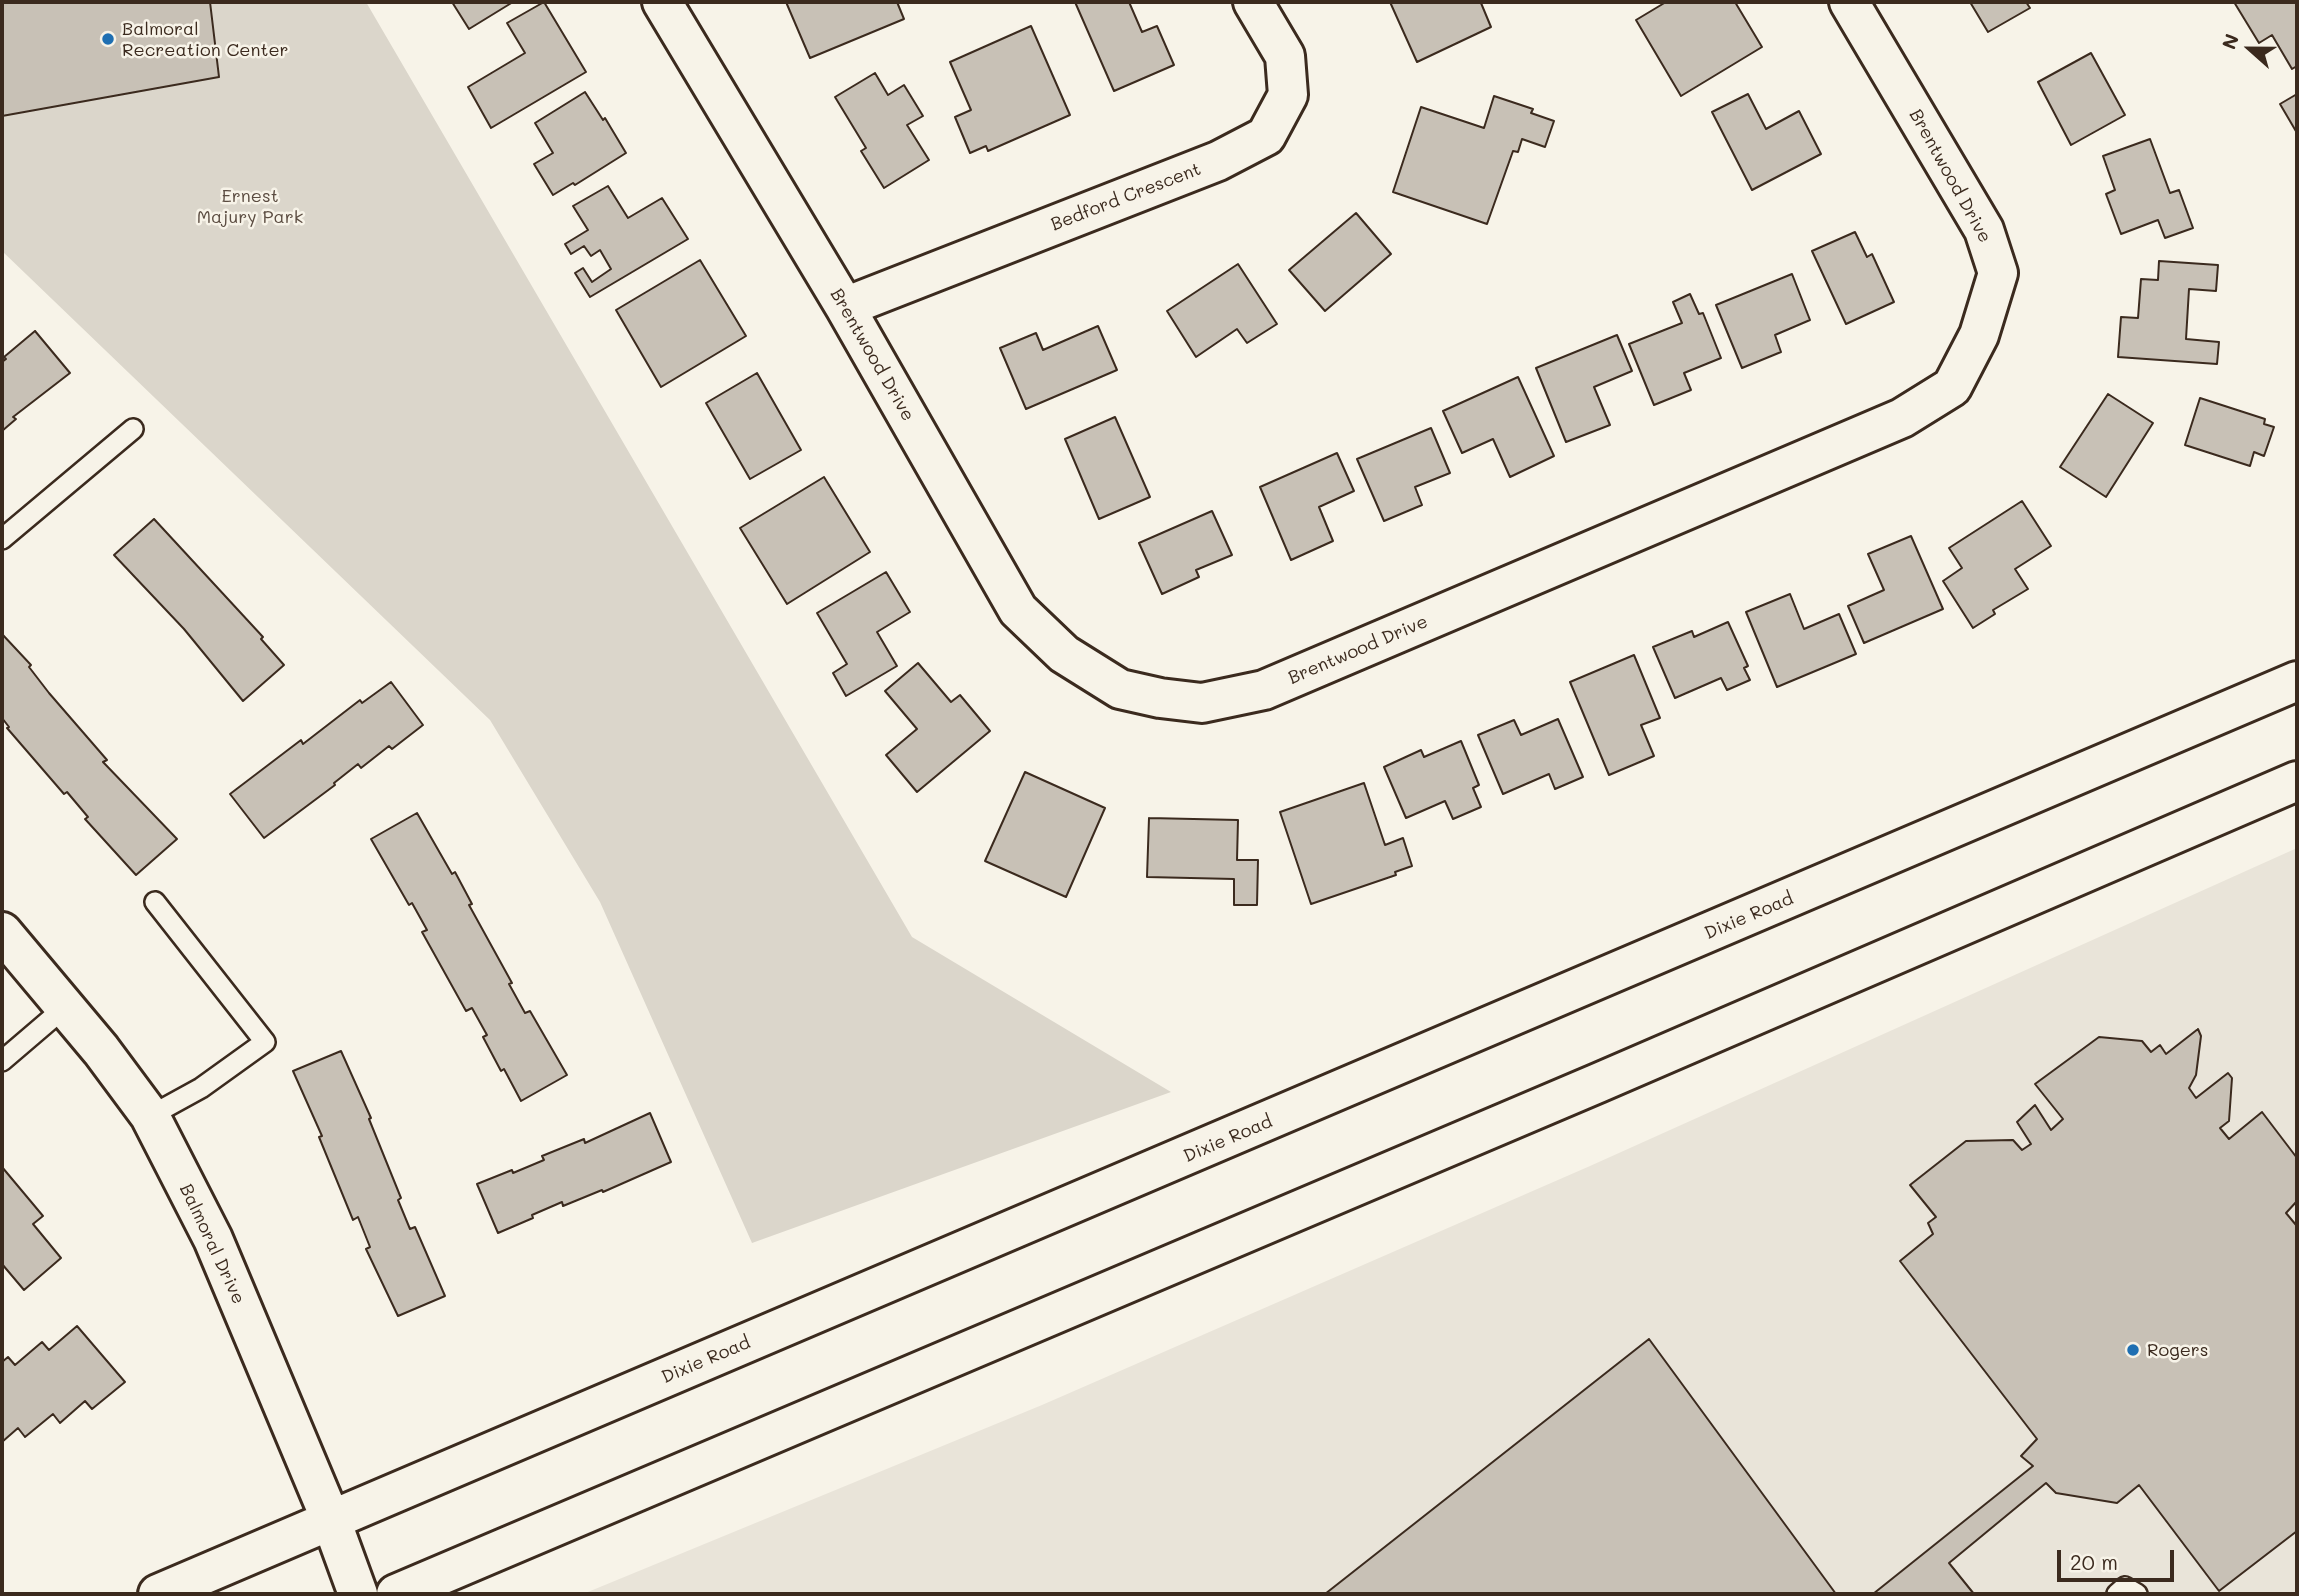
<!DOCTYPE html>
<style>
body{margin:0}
#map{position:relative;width:2299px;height:1596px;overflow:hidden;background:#f7f3e8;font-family:Mali,sans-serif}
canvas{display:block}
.frame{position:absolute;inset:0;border:4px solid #3b2a1e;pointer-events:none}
.north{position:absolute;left:2215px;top:14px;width:70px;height:70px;-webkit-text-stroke:5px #f7f3e8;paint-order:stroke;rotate:291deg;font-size:19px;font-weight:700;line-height:28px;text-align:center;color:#3b2a1e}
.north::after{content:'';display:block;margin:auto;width:24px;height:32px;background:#3b2a1e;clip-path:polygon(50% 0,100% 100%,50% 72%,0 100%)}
.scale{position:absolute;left:2057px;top:1550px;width:117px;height:32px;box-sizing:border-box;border:4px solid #3b2a1e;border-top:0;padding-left:9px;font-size:21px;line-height:24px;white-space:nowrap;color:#3b2a1e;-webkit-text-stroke:5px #f7f3e8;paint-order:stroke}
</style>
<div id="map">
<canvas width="2299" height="1596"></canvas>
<div class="frame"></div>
<div class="north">N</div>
<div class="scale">20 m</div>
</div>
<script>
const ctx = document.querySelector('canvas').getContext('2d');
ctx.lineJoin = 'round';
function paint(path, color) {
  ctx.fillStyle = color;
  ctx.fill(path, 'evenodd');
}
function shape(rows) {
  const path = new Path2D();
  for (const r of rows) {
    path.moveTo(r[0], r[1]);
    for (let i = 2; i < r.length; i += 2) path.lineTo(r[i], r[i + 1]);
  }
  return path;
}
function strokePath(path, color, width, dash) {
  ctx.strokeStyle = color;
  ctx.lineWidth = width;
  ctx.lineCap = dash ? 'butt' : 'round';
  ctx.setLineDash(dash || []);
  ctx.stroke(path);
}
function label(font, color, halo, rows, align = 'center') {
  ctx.font = font + ' Mali,sans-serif';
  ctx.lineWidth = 5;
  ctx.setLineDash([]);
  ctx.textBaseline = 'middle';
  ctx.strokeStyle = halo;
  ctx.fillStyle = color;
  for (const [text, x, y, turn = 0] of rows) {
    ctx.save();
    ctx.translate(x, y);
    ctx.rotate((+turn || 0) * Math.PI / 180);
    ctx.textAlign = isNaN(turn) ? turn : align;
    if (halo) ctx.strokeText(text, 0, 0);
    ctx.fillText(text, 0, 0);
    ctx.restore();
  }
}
const built = shape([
 [2297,848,2297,1594,583,1594,1042,1405,1590,1166]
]);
const green = shape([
 [2,2,366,2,912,937,1171,1092,752,1243,600,902,490,720,2,251]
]);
const building = shape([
 [2,2,210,2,219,77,2,116,2,2],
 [452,2,513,2,469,29,452,2],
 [544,2,586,72,491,128,468,87,525,53,507,23,544,2],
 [786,2,897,2,904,19,810,58,786,2],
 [1075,2,1129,2,1142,32,1157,26,1174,65,1114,91,1075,2],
 [1390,2,1485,2,1481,3,1491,27,1417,62,1390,2],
 [1666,2,1735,2,1762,47,1681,96,1636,20,1666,2],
 [1970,2,2026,2,2030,8,1988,32,1970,2],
 [2234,2,2297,2,2297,66,2292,69,2272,35,2259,43,2234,2],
 [1031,26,1070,115,988,151,986,146,970,153,955,117,971,110,950,62,1031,26],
 [2091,53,2125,115,2071,145,2038,82,2091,53],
 [875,73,888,95,904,85,923,116,907,125,929,160,884,188,861,151,866,148,835,97,875,73],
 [585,92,603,120,605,118,626,153,575,185,573,183,553,195,534,164,553,153,535,123,585,92],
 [1748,94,1766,129,1799,111,1821,154,1752,190,1712,112,1748,94],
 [2297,94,2297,133,2280,104,2297,94],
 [1494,96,1533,109,1531,113,1554,121,1545,147,1522,139,1518,152,1513,151,1487,224,1393,192,1421,107,1484,128,1494,96],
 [2150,139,2170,193,2179,190,2193,228,2165,238,2158,220,2121,234,2106,194,2115,190,2103,156,2150,139],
 [608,186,628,218,662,198,688,239,590,297,575,273,583,268,592,282,611,269,600,250,591,256,584,246,571,254,565,244,588,230,573,206,608,186],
 [1356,213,1391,254,1325,311,1289,270,1356,213],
 [1855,232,1867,257,1872,254,1894,302,1846,324,1812,251,1855,232],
 [700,260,746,336,661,387,616,310,700,260],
 [2159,261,2218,265,2216,291,2189,289,2186,339,2219,342,2217,364,2118,357,2121,317,2138,318,2141,279,2158,280,2159,261],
 [1238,264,1277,324,1247,343,1237,329,1196,357,1167,311,1238,264],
 [1792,274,1810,320,1775,335,1781,352,1742,368,1716,305,1792,274],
 [1690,294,1699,314,1703,313,1721,358,1684,373,1691,390,1654,405,1629,344,1682,323,1673,302,1690,294],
 [1098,326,1117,370,1026,409,1000,348,1036,333,1043,350,1098,326],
 [35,331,70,373,13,417,16,419,2,431,2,362,6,359,4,357,35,331],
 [1617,335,1632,371,1594,387,1610,425,1566,442,1536,368,1617,335],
 [757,373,801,450,750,479,706,403,757,373],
 [1518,377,1554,456,1510,477,1493,439,1462,453,1443,411,1518,377],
 [2108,394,2153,423,2106,497,2060,467,2108,394],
 [2200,398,2265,419,2264,424,2274,427,2264,456,2254,452,2250,466,2185,445,2200,398],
 [1115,417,1150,497,1099,519,1065,439,1115,417],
 [1431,428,1450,473,1415,487,1422,505,1384,521,1357,459,1431,428],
 [1337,453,1354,491,1319,507,1333,541,1291,560,1260,487,1337,453],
 [824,477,870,552,787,604,740,528,824,477],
 [2022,501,2051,546,2015,569,2028,589,1993,610,1995,614,1973,628,1943,581,1962,568,1949,548,2022,501],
 [1212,511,1232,555,1196,570,1199,577,1162,594,1139,543,1212,511],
 [154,519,263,637,261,639,284,665,243,701,184,629,114,555,154,519],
 [1911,536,1943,609,1864,643,1848,606,1884,590,1868,554,1911,536],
 [886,572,910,612,877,632,897,666,846,696,833,673,847,664,817,613,886,572],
 [1790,594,1804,629,1839,614,1856,654,1777,687,1746,612,1790,594],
 [1728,622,1748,666,1744,668,1750,680,1727,690,1721,678,1675,698,1653,647,1692,631,1694,637,1728,622],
 [2,634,31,665,29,667,49,693,107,760,103,762,177,839,136,875,85,819,88,817,67,792,64,794,7,728,9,727,2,718,2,634],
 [1634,655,1660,718,1641,725,1654,756,1609,775,1570,682,1634,655],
 [918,663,951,702,960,695,990,731,917,792,886,755,917,729,885,691,918,663],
 [391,682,423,725,392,749,389,746,361,768,358,764,334,783,335,785,264,838,230,794,301,740,303,744,360,700,362,703,391,682],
 [1558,719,1583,777,1555,789,1549,774,1503,794,1478,735,1514,720,1521,735,1558,719],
 [1461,741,1479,785,1473,788,1481,807,1453,819,1445,801,1406,818,1384,767,1421,750,1424,757,1461,741],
 [1025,772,1105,808,1066,897,985,861,1025,772],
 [1364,783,1385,845,1403,838,1412,866,1395,872,1396,875,1311,904,1280,812,1364,783],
 [417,813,452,874,455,872,472,904,469,905,512,983,509,984,525,1013,530,1011,567,1075,521,1101,504,1069,501,1071,483,1037,487,1035,472,1008,466,1011,422,932,427,930,412,903,409,905,371,839,417,813],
 [1149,818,1238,820,1237,860,1258,860,1257,905,1234,905,1234,879,1147,877,1149,818],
 [2198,1029,2201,1036,2196,1075,2189,1088,2196,1098,2228,1073,2232,1078,2229,1121,2220,1128,2229,1139,2262,1112,2297,1158,2297,1201,2286,1213,2296,1225,2297,1223,2297,1531,2219,1591,2139,1485,2117,1503,2056,1493,2046,1483,1949,1563,1974,1594,1873,1594,2033,1466,2021,1456,2037,1439,1900,1261,1933,1234,1928,1223,1936,1217,1910,1185,1966,1141,2013,1140,2022,1150,2031,1144,2017,1122,2035,1105,2051,1130,2063,1119,2035,1084,2099,1037,2142,1041,2151,1052,2160,1045,2166,1054,2198,1029],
 [341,1051,371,1118,369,1119,401,1198,398,1200,410,1229,415,1227,445,1296,398,1316,366,1249,370,1247,358,1217,353,1220,319,1137,322,1136,293,1071,341,1051],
 [650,1113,671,1162,603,1192,602,1190,563,1206,562,1202,532,1215,533,1218,498,1233,477,1184,512,1170,513,1173,544,1160,542,1156,584,1139,585,1143,650,1113],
 [2,1167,43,1216,33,1224,61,1258,24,1290,2,1264,2,1167],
 [77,1326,125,1382,92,1409,85,1401,60,1423,53,1414,25,1437,18,1428,2,1442,2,1362,8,1357,15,1365,42,1342,49,1350,77,1326],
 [1649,1339,1836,1594,1325,1594,1649,1339]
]);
const lane = shape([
 [2,539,133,429],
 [2,1061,64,1008],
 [150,1116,201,1088,265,1042,155,902],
 [2117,1594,2125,1587,2137,1594]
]);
const street = shape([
 [662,2,845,307,1018,610,1064,654,1120,689,1160,698,1202,703,1264,690,1902,418,1952,387,1979,335,1998,273,1984,230,1849,2],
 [845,307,1218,161,1266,136,1288,95,1285,56,1253,2]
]);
const secondary = shape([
 [2,932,101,1050,150,1116,213,1239,331,1520,358,1594],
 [158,1594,2297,681],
 [396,1594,1598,1083,2297,781]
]);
const markers = [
 [108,39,7,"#1f6fb2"],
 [2133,1350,7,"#1f6fb2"]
];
const poiNames = [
 ["Balmoral",122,29],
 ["Recreation Center",122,50],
 ["Rogers",2147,1350]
];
const streetNames = [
 ["Brentwood Drive",1950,176,61],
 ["Bedford Crescent",1126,197,-21],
 ["Brentwood Drive",872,355,60],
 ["Brentwood Drive",1358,650,-23],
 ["Dixie Road",1749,916,-23],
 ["Dixie Road",1228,1139,-23],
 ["Balmoral Drive",212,1244,65],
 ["Dixie Road",706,1360,-23]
];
const parkNames = [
 ["Ernest",250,196],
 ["Majury Park",250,217]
];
paint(built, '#e9e4d9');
paint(green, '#dbd6cb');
paint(building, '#c8c1b6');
strokePath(building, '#3b2a1e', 2);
strokePath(lane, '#3b2a1e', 24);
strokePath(street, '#3b2a1e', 44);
strokePath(secondary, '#3b2a1e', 44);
strokePath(lane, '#f7f3e8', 19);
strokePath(street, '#f7f3e8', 38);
strokePath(secondary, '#f7f3e8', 38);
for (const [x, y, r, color] of markers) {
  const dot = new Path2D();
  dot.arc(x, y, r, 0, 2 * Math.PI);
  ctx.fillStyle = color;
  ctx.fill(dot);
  strokePath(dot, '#f7f3e8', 2.5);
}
label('18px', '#3b2a1e', '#f7f3e8', poiNames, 'left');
label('18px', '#3b2a1e', '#f7f3e8', streetNames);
label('18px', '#5b4c41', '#f7f3e8', parkNames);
</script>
